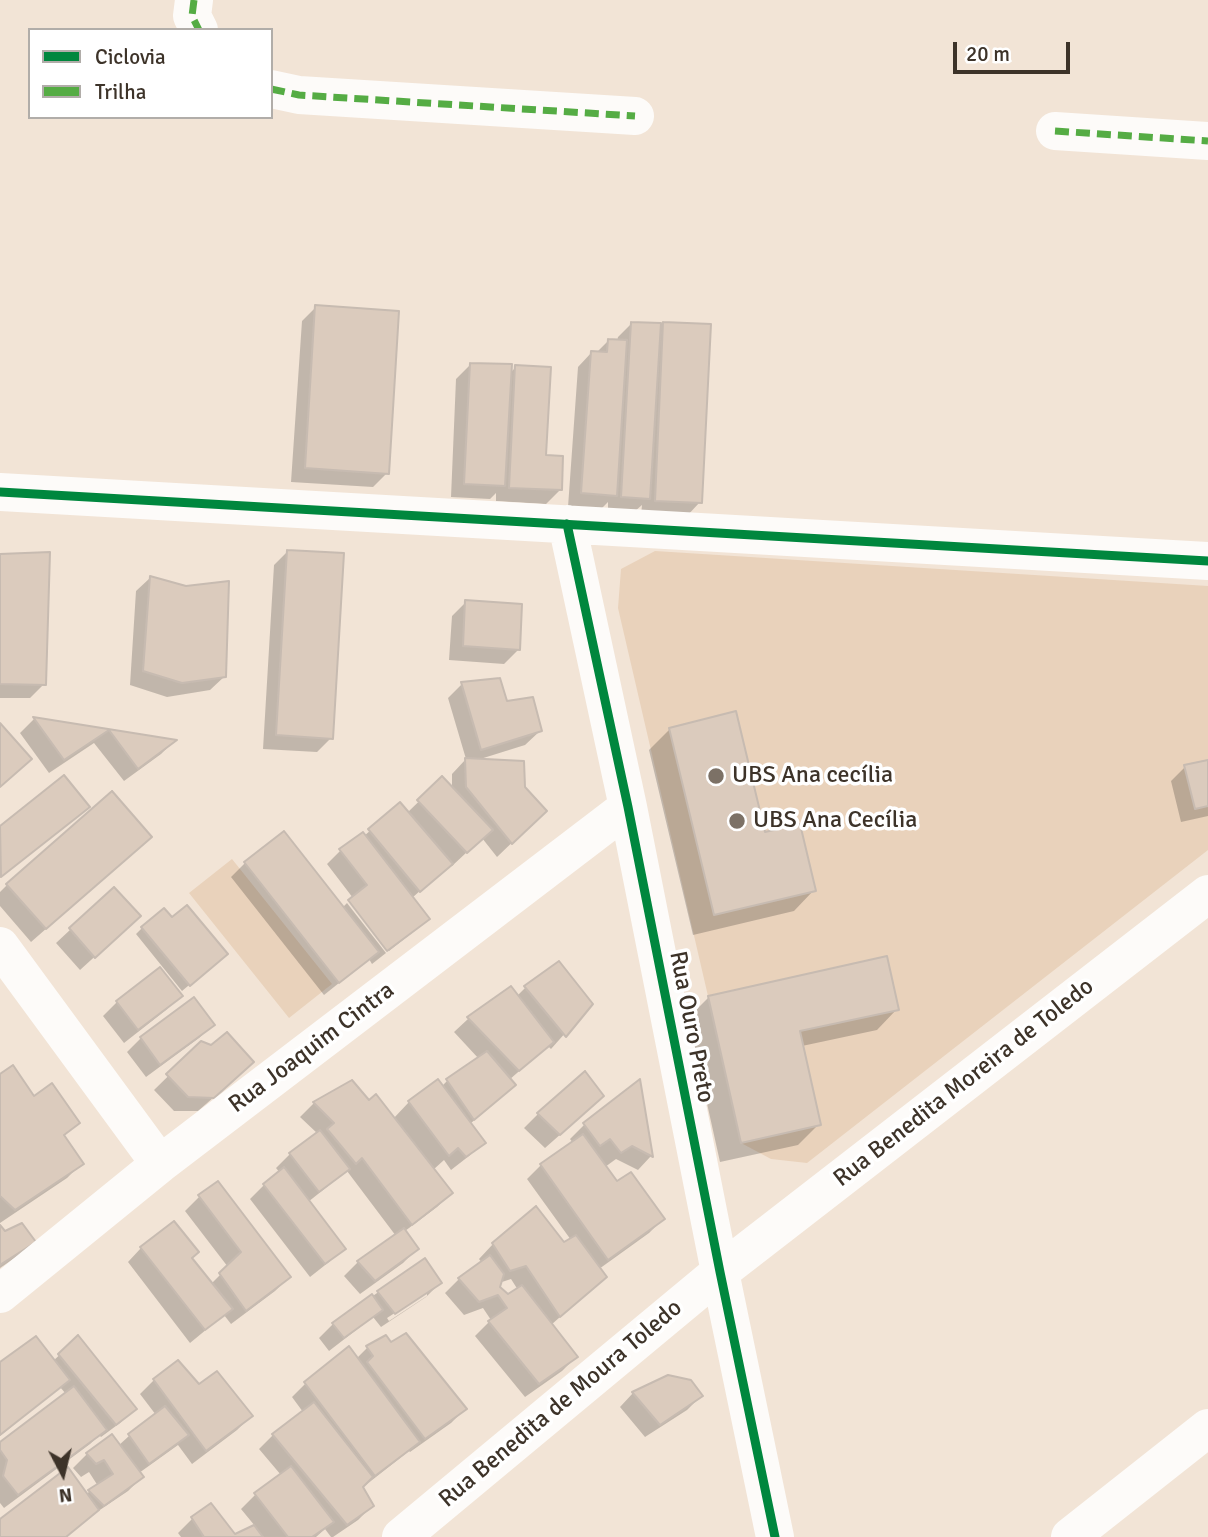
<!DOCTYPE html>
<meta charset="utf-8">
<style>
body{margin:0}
#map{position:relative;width:1208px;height:1537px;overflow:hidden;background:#f2e4d6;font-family:Signika,sans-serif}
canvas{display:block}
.legend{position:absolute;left:28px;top:28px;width:245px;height:91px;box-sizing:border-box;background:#fff;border:2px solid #b1ada9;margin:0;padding:9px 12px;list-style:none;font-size:21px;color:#3d3329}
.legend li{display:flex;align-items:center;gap:14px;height:35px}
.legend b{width:35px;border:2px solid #b1ada9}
.north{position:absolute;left:28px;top:1439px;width:70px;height:70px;-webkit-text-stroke:5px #fff;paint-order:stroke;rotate:173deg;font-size:19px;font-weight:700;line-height:28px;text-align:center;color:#3d3329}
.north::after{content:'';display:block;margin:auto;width:24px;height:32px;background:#3d3329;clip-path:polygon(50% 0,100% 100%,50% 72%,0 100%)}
.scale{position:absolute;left:953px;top:42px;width:117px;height:32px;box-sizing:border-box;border:4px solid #3d3329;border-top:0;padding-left:9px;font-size:21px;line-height:24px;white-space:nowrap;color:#3d3329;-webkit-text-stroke:5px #fff;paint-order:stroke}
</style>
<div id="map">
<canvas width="1208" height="1537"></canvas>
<ul class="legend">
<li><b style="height:9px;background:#00873e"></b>Ciclovia</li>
<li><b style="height:9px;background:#55ac44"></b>Trilha</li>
</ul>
<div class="north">N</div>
<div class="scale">20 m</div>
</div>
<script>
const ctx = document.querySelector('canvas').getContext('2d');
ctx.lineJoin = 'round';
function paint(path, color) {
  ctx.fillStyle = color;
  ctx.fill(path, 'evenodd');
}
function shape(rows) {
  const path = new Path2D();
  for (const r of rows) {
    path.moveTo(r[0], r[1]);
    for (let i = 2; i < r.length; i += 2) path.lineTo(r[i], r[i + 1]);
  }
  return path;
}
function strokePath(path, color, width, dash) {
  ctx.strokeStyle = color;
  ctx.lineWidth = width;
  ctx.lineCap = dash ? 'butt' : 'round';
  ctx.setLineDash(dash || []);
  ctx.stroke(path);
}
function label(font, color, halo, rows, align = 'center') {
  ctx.font = font + ' Signika,sans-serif';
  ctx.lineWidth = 7;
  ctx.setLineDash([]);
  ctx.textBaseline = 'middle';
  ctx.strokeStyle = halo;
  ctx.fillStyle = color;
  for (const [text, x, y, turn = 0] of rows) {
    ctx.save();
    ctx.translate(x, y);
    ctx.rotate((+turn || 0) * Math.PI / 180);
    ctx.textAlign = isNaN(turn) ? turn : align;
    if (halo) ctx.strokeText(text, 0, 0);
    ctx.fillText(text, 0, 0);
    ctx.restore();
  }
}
const green = shape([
 [655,551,1208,586,1208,850,807,1163,771,1159,741,1143,708,996,618,608,621,569],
 [232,859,332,984,289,1018,189,893]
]);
const shadow = shape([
 [316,307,387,473,373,487,291,482,302,321],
 [632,323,659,329,664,324,700,502,686,517,641,515,642,505,634,512,608,511,608,502,601,509,568,507,578,367,592,352,596,353,608,341,617,341,618,337],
 [470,365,509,374,516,367,544,457,560,490,546,504,496,501,496,493,490,499,451,497,456,379],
 [288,551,331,738,317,752,263,749,274,565],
 [0,555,44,684,30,698,0,698],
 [150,578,225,676,210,690,167,697,130,685,136,591],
 [466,602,518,650,504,664,449,660,452,616],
 [462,684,506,703,540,731,525,745,477,760,523,788,545,811,497,857,482,838,452,866,450,864,412,898,427,918,413,932,389,951,350,901,353,898,327,864,341,850,364,836,400,805,407,813,442,779,452,789,452,774,466,759,448,698],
 [34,719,174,741,161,754,124,781,94,743,49,773,20,733],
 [670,729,814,890,794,911,693,935,649,750],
 [1208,761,1208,816,1181,822,1171,781,1185,767],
 [64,777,88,806,74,820,0,878,0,829],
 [135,851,31,942,0,906,0,892,7,885],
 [245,863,342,908,347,903,386,953,372,964,369,959,324,995,231,877],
 [114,889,124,930,80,970,56,943],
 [142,928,219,960,182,991,136,934],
 [159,969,180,996,166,1010,124,1043,103,1016,117,1002],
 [526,987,591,1004,551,1049,548,1046,509,1080,514,1085,470,1124,483,1142,469,1156,451,1170,444,1160,433,1170,451,1193,437,1207,405,1231,417,1249,403,1263,360,1294,344,1276,358,1262,396,1236,347,1171,308,1202,343,1249,329,1262,310,1277,250,1199,264,1185,280,1173,276,1168,290,1154,318,1134,300,1117,314,1103,369,1102,393,1119,409,1102,441,1087,447,1081,479,1059,454,1032,468,1019,510,989,516,997],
 [709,997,897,1009,877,1030,802,1046,819,1124,798,1145,720,1162,688,1018],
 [213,1025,199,1038,146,1077,127,1052,141,1038],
 [201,1044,238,1076,198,1111,174,1111,154,1090],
 [0,1076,34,1098,78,1123,63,1137,81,1164,67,1178,0,1223],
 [639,1082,651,1156,638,1170,616,1159,605,1167,617,1184,663,1219,649,1233,599,1269,605,1277,551,1325,576,1357,562,1371,525,1397,475,1336,491,1320,483,1308,464,1315,445,1293,459,1279,482,1263,479,1259,493,1244,563,1244,571,1240,527,1179,541,1165,573,1143,570,1139,584,1125],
 [511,1279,518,1290,508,1296,498,1287,499,1283],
 [588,1110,545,1148,524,1128,538,1114],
 [218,1183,289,1277,275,1291,231,1324,224,1315,190,1343,128,1262,141,1248,191,1258,211,1284,228,1267,185,1211,199,1197],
 [0,1228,5,1233,33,1241,19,1255,0,1268],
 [424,1260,440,1283,426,1297,381,1327,373,1317,329,1351,319,1338,333,1324],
 [427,1292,427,1296,389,1321,387,1318],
 [386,1337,391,1344,465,1409,451,1423,410,1452,409,1451,362,1488,372,1506,358,1520,333,1537,331,1537,325,1529,316,1537,181,1537,178,1533,192,1519,235,1536,255,1526,241,1509,255,1495,281,1475,259,1449,273,1435,303,1412,292,1397,306,1383,356,1359,367,1348],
 [78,1338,134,1409,120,1423,101,1437,99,1435,90,1444,4,1508,0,1503,0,1444,66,1394,60,1387,0,1436,0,1364,53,1361],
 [154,1380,199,1386,251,1416,237,1430,192,1464,178,1445,139,1473,142,1477,128,1491,88,1518,67,1537,0,1537,0,1522,86,1494,98,1486,89,1472,81,1477,73,1468,87,1454,118,1446,129,1436,156,1415,140,1394],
 [633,1393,701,1396,687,1410,645,1437,620,1407]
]);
const building = shape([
 [315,305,399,311,389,474,305,468,315,305],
 [631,322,661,323,650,499,621,497,631,322],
 [663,322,711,324,702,503,655,501,663,322],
 [608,339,627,340,617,496,581,493,591,351,607,352,608,339],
 [470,363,512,364,505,486,464,484,470,363],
 [515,365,551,367,546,455,563,456,562,490,509,488,515,365],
 [287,550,344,553,333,739,276,735,287,550],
 [50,552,46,685,0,684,0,554,50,552],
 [150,576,186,586,229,581,226,677,182,683,143,671,150,576],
 [465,600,522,604,520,650,463,646,465,600],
 [500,678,507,701,533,697,542,731,481,750,461,682,500,678],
 [736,711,765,832,800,824,816,891,714,915,669,728,736,711],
 [33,717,177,740,138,769,109,730,64,760,33,717],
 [0,723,32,759,0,787,0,723],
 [465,758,524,761,525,787,547,811,512,844,466,787,465,758],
 [1208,760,1208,806,1195,809,1184,765,1208,760],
 [64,775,90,807,1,877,0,826,64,775],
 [442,776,493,830,467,853,417,800,442,776],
 [112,791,152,837,46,929,6,884,112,791],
 [400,802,453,864,420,892,368,829,400,802],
 [284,831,379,952,339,983,244,862,284,831],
 [363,832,430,919,387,951,348,900,367,885,339,849,363,832],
 [114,887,141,916,95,958,69,928,114,887],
 [187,905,228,954,190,986,141,927,164,908,172,917,187,905],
 [887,956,899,1010,800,1031,821,1125,741,1143,708,996,887,956],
 [559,961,593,1004,566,1037,524,986,559,961],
 [160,967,183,996,138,1030,116,1001,160,967],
 [511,986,554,1042,519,1071,467,1017,511,986],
 [194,997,215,1025,160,1065,140,1037,194,997],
 [227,1032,254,1062,214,1098,188,1097,166,1074,201,1041,211,1045,227,1032],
 [487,1051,516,1085,474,1120,446,1079,487,1051],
 [13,1065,34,1096,52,1083,80,1123,64,1135,84,1164,15,1210,0,1196,0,1074,13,1065],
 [585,1071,604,1096,560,1135,537,1113,585,1071],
 [438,1079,486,1143,466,1157,458,1148,449,1156,408,1101,438,1079],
 [640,1079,653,1157,632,1146,621,1153,610,1139,600,1146,583,1123,640,1079],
 [352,1080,369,1100,376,1094,453,1193,412,1225,362,1158,356,1164,327,1129,334,1123,313,1102,352,1080],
 [320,1130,350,1169,319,1192,289,1153,320,1130],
 [583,1134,617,1181,631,1172,665,1219,608,1260,540,1164,583,1134],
 [284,1167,346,1249,325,1264,263,1184,284,1167],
 [218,1181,291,1277,246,1311,219,1273,241,1252,198,1195,218,1181],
 [536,1206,564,1242,576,1235,607,1277,560,1317,526,1266,510,1271,492,1243,536,1206],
 [174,1221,199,1252,192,1258,233,1309,205,1330,140,1247,174,1221],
 [22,1223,36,1242,0,1265,0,1225,5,1231,22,1223],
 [404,1228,419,1249,375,1281,357,1261,404,1228],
 [490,1255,504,1274,500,1287,508,1294,522,1285,578,1357,539,1384,488,1321,507,1308,498,1295,479,1302,458,1278,490,1255],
 [425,1258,442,1283,395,1314,377,1291,425,1258],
 [372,1294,383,1310,344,1338,332,1323,372,1294],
 [406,1333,467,1409,425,1439,367,1362,373,1356,366,1346,386,1335,391,1342,406,1333],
 [78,1335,137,1409,116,1425,58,1354,78,1335],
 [36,1336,70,1380,0,1435,0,1362,36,1336],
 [349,1346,420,1442,375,1476,304,1382,349,1346],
 [178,1360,199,1384,217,1371,253,1416,206,1451,153,1379,178,1360],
 [668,1375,691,1380,703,1396,660,1425,632,1392,668,1375],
 [74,1386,107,1430,18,1495,3,1476,7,1460,0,1450,0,1442,74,1386],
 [314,1402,373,1477,363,1487,374,1506,347,1525,272,1434,314,1402],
 [165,1406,189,1435,149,1464,128,1434,165,1406],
 [112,1434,144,1477,104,1506,88,1490,113,1474,104,1460,96,1464,86,1453,112,1434],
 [291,1466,334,1522,312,1537,288,1537,254,1493,291,1466],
 [68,1467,99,1510,66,1537,0,1537,0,1519,68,1467],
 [211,1503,235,1534,254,1525,263,1537,204,1537,191,1517,211,1503]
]);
const minor = shape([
 [194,0,192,16,199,30],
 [271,89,299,95,635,116],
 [1055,131,1208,141],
 [0,492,1208,561],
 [567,524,628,807,720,1272,775,1537],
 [0,946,160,1164],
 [0,1294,160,1164,628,807],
 [401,1537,720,1272,1208,894],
 [1070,1537,1208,1428]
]);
const quiet = shape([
 [194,0,192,16,199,30],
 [271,89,299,95,635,116],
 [1055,131,1208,141]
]);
const cycleway = shape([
 [0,492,1208,561],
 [567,524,628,807,720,1272,775,1537]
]);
const markers = [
 [716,776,9,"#7c7166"],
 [737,821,9,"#7c7166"]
];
const poiNames = [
 ["UBS Ana cecília",732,776],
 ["UBS Ana Cecília",753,821]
];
const streetNames = [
 ["Rua Ouro Preto",691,1027,79],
 ["Rua Joaquim Cintra",312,1048,-37],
 ["Rua Benedita Moreira de Toledo",964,1083,-38],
 ["Rua Benedita de Moura Toledo",561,1404,-40]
];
paint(green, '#e9d2bb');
paint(shadow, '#0003');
paint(building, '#dbcbbd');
strokePath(building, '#c7bbb1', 2);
strokePath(minor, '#fdfbf9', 38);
strokePath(quiet, '#55ac44', 7, [14, 7]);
strokePath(cycleway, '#00873e', 9);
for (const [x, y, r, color] of markers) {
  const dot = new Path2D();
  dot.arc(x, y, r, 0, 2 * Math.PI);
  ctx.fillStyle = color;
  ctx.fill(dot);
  strokePath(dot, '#fff', 2.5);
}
label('24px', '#3d3329', '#fff', poiNames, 'left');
label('24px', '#3d3329', '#fff', streetNames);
</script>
